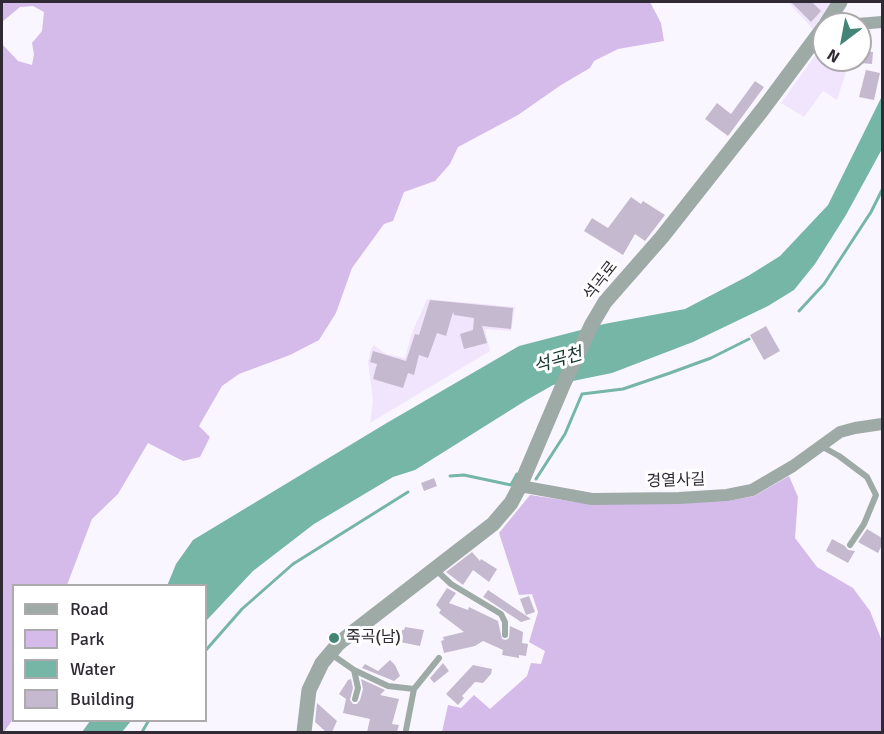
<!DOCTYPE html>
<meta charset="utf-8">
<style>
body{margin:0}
#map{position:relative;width:884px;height:734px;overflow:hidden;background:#faf6ff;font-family:Signika,sans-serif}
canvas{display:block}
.frame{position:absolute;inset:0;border:3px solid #2f2a33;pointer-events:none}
.legend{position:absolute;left:12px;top:584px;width:195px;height:138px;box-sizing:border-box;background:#fff;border:2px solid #acaaad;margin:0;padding:8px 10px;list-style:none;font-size:18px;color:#2f2a33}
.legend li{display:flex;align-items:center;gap:12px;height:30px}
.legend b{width:30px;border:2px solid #acaaad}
.north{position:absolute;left:812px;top:12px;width:60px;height:60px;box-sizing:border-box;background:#fff;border:2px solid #acaaad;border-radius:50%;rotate:212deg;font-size:16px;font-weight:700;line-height:24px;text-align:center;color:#2f2a33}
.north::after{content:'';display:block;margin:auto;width:21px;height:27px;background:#428475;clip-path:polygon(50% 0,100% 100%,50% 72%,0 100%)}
</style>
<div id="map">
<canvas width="884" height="734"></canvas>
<div class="frame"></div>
<ul class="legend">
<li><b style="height:8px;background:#9daaa6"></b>Road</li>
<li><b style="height:16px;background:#d4bbea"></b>Park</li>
<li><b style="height:16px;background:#76b6a6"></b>Water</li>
<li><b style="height:16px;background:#c5b9cf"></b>Building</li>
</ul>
<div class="north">N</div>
</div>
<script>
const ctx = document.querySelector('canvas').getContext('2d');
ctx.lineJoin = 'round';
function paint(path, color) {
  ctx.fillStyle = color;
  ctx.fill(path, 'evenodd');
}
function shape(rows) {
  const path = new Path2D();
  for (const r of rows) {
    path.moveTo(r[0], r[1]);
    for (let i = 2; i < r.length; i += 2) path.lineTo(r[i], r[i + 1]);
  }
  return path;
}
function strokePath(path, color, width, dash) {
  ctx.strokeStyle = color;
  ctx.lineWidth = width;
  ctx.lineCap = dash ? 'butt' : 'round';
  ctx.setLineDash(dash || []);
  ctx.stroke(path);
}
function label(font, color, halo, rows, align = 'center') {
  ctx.font = font + ' Signika,"Noto Sans KR",sans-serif';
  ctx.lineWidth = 6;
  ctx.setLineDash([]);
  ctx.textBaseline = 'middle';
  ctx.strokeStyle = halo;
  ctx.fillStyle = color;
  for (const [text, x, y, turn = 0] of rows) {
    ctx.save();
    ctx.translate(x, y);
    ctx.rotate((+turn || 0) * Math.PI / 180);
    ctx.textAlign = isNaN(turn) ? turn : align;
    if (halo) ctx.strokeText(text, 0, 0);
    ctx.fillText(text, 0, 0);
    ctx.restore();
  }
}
const built = shape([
 [788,2,831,2,813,29],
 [824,43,824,60,850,60,837,100,823,91,804,117,781,103],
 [427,299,515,307,511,331,485,329,490,351,370,423,373,400,368,362,371,349,374,345,386,354,405,358,412,333]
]);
const green = shape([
 [2,2,650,2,661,23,664,41,618,49,594,61,590,68,561,85,518,115,458,147,450,164,435,181,404,192,393,221,384,224,352,268,336,313,319,340,290,355,239,374,222,386,199,426,210,437,200,457,183,461,148,443,118,494,92,519,67,585,14,586,13,719,4,732,2,732,2,44,18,61,32,65,34,54,32,43,42,31,44,12,33,6,20,7,2,22],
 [789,476,798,497,795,538,817,567,853,588,870,611,882,641,882,732,442,732,448,705,461,708,474,695,490,709,527,676,531,663,541,664,545,651,529,642,538,612,532,594,519,595,499,533,530,495,590,504,727,501,754,496]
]);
const water = shape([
 [882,96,882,149,846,215,815,264,794,290,768,306,693,342,612,373,553,385,525,401,415,470,393,477,314,524,253,571,206,621,206,586,167,586,176,564,193,540,385,424,519,346,604,324,685,309,748,276,780,256,828,205],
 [90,721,90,720,131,721,122,732,82,732]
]);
const stream = shape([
 [799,311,824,284,871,212,882,190],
 [450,476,464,475,511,485,517,474],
 [536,479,565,434,582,394,623,389,670,373,711,358,749,339],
 [206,650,242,609,293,564,408,492],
 [142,732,149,720]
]);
const building = shape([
 [791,2,812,2,821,11,811,22],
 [860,51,873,52,872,64,860,63],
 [866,70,880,73,874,100,859,97],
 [755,81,764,87,728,136,705,119,717,103,731,114],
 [631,197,641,204,643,201,665,215,645,241,635,234,623,255,584,231,592,218,608,228],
 [430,300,513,308,511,329,482,326,487,343,464,349,460,334,473,330,474,318,454,315,453,312,446,336,437,333,428,358,419,355,414,375,408,373,403,388,373,379,377,364,370,362,373,351,406,361,415,334,419,335],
 [766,326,780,351,764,360,750,335],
 [434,478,437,486,424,491,421,483],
 [867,529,882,538,882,545,878,553,858,542],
 [832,539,845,546,848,550,855,551,848,563,826,551],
 [472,552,480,561,481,559,497,569,489,582,473,570,463,585,446,572],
 [447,588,456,593,449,603,468,610,469,607,498,621,502,639,506,640,509,638,510,626,523,632,522,643,528,644,526,656,519,655,519,658,502,655,503,650,483,641,475,646,444,653,441,641,444,640,443,637,464,632,439,613,441,610,436,605],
 [488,590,531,619,521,622,485,598,483,597],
 [529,596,535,612,526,615,520,599],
 [405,627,424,630,420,646,400,642,402,630,404,630],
 [390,660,395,665,400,676,394,681,362,668,365,664,378,671],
 [443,663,449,671,434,683,430,678],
 [473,665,492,669,491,674,483,683,475,682,462,696,464,698,458,705,446,694],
 [351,679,353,688,350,700,353,704,357,704,360,700,363,689,361,679,385,690,380,695,399,699,392,724,399,725,397,732,367,732,370,719,343,713,346,699,339,694,348,680],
 [317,703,337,721,332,732,325,731,315,722]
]);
const service = shape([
 [821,446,839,456,867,477,876,495,864,524,850,545],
 [435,569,451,584,501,614,505,622,505,635],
 [331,654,354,670,388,686,414,689],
 [354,670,358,688,355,699],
 [406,730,414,689,439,658]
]);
const minor = shape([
 [827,23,858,24,882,22],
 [520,486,592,499,679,498,727,495,752,490,793,466,840,432,855,428,882,424]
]);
const tertiary = shape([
 [826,24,840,2],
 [304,732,309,690,322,663,339,643,493,524,511,503,520,486,563,385,592,324,605,302,662,237,763,109,824,27]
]);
const markers = [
 [334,638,6,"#428475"]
];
const streetNames = [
 ["석곡로",601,281,-52],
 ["경열사길",676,481,-2]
];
const poiNames = [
 ["죽곡(남)",346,638]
];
const waterNames = [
 ["석곡천",558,361,-16]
];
paint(built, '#f1e5fd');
paint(green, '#d4bbea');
paint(water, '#76b6a6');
strokePath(stream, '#76b6a6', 3);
paint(building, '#c5b9cf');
strokePath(service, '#9daaa6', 6);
strokePath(minor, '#9daaa6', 12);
strokePath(tertiary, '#9daaa6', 15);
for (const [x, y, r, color] of markers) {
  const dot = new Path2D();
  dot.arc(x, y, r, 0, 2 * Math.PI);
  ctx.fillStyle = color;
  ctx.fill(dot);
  strokePath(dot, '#fff', 2);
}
label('16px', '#2f2a33', '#fff', streetNames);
label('16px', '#2f2a33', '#fff', poiNames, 'left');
label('italic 18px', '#16362f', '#fff', waterNames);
</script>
